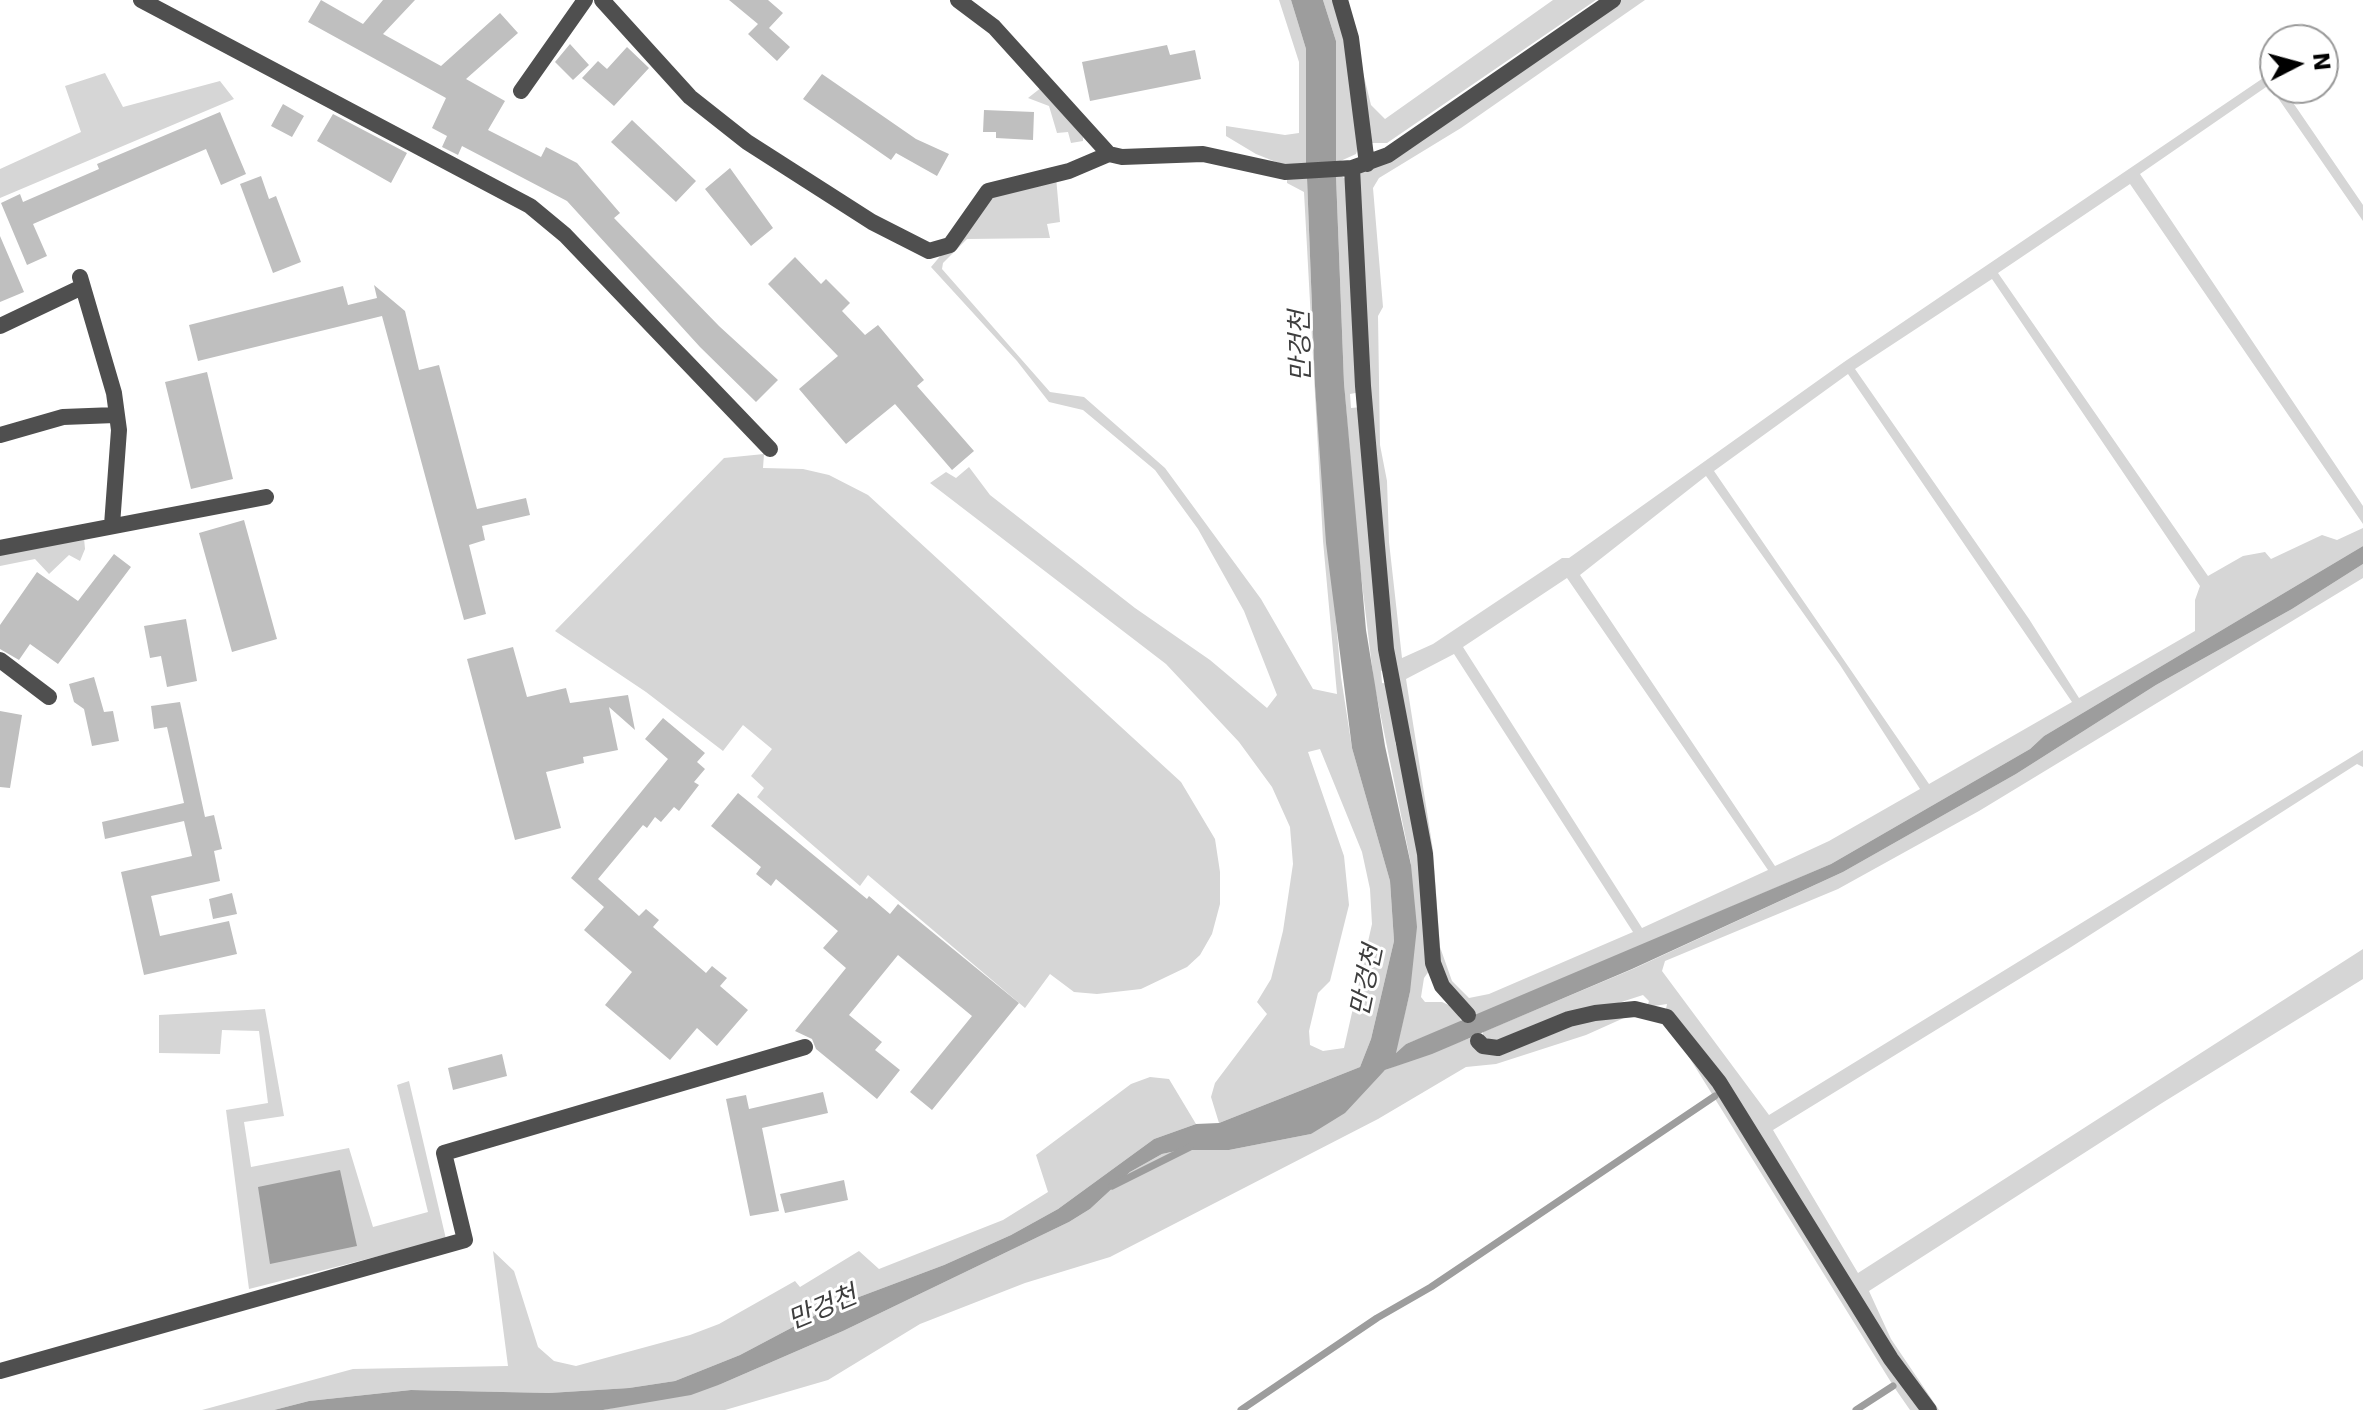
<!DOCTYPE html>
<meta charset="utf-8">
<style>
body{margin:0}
#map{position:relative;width:2363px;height:1410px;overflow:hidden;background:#fff;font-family:"DejaVu Sans",sans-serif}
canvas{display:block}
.north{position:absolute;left:2259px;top:24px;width:80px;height:80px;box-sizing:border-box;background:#fff;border:2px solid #999;border-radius:50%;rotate:84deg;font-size:22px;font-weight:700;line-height:32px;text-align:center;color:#000}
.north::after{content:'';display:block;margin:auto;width:28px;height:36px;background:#000;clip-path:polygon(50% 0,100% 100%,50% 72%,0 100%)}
</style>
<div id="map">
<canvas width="2363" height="1410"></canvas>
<div class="north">N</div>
</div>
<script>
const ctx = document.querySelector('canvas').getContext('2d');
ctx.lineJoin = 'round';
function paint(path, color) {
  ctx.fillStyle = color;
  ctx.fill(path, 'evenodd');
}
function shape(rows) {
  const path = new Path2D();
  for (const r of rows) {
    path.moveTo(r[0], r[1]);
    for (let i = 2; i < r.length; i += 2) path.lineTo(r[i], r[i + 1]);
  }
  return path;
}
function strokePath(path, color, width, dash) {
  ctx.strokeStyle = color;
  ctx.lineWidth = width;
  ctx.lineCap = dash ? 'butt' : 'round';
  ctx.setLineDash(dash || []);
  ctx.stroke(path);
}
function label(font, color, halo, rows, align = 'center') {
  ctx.font = font + ' "DejaVu Sans","Noto Sans KR",sans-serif';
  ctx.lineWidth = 6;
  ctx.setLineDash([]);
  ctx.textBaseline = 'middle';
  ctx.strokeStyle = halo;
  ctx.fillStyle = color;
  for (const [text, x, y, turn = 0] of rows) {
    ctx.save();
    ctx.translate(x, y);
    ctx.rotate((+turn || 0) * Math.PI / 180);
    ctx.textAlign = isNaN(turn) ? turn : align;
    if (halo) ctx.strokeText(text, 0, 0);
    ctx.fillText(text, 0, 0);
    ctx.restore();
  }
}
const green = shape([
 [1279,0,1291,0,1306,49,1306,164,1286,166,1256,154,1226,136,1226,126,1285,135,1299,133,1299,62],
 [1323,0,1336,0,1347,39,1359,145,1356,154,1336,163,1336,41],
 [1553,0,1596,0,1387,143,1370,143,1357,48,1371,105,1385,119],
 [1615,0,1645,0,1461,128,1379,178,1373,188,1383,307,1378,316,1380,445,1387,481,1389,542,1402,658,1433,644,1562,558,1569,558,1844,362,2275,70,2275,88,2283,88,2363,205,2363,221,2269,85,2140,174,2363,506,2363,524,2130,184,1998,273,2208,576,2243,556,2265,552,2271,559,2322,535,2337,540,2363,528,2363,546,2044,736,2030,749,1831,864,1474,1017,1442,977,1382,592,1358,179,1361,172],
 [1992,279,2200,586,2195,600,2195,631,2079,698,2029,619,1855,369],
 [1848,374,2072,702,1929,784,1714,471],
 [1706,476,1840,665,1920,789,1829,841,1775,866,1580,575],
 [1567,578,1768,870,1642,928,1463,647],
 [1454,654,1633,932,1489,994,1469,998,1452,981,1440,947,1433,850,1406,679],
 [105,73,123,107,220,81,234,99,0,198,0,169,81,132,65,86],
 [1042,87,1083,137,1083,141,1071,143,1068,132,1057,133,1049,106,1028,98],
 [1340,175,1347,180,1361,392,1350,394,1351,408,1362,407,1386,670,1381,671,1382,683,1389,684,1399,739,1395,742,1412,800,1429,971,1424,978,1421,997,1425,1002,1442,1002,1453,1007,1462,1022,1406,1044,1395,1054,1410,992,1411,864,1374,683,1357,542,1344,383,1336,176],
 [1056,177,1060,222,1047,224,1050,238,967,239,943,263,942,269,1050,392,1084,397,1165,468,1261,599,1313,689,1337,694,1323,541,1304,192,1287,183,1287,179,1307,178,1315,386,1341,677,1352,748,1390,881,1394,941,1371,1039,1360,1067,1219,1123,1211,1097,1215,1083,1267,1014,1257,1002,1271,979,1283,931,1293,864,1290,827,1272,787,1239,742,1166,664,930,483,946,472,956,478,969,467,990,495,1135,608,1210,660,1267,708,1277,695,1244,611,1198,529,1155,470,1083,410,1049,402,1017,361,931,267,992,195],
 [1320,749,1362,852,1370,889,1372,924,1344,1048,1323,1051,1310,1045,1309,1031,1318,993,1330,981,1349,905,1344,856,1308,752],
 [764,454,763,468,803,469,829,475,868,495,1181,782,1215,839,1220,872,1220,904,1212,934,1200,955,1187,967,1141,989,1097,994,1074,992,1050,974,1025,1008,868,875,860,886,757,797,764,788,751,776,772,749,743,725,723,751,646,692,555,631,724,458],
 [84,538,85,549,80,561,69,555,49,574,35,559,0,566,0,553],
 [2363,564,2363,578,1979,811,1838,889,1665,961,1662,971,1769,1115,2363,750,2363,767,2357,764,2068,949,1773,1130,1858,1273,2363,949,2363,979,2162,1103,1869,1291,1891,1339,1939,1410,1931,1410,1666,1009,1667,1004,1647,1007,1649,1001,1643,995,1498,1042,1483,1037,1483,1032,1633,969,1843,872,2016,774,2156,685,2292,609],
 [265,1009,284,1116,244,1122,251,1167,349,1148,373,1227,428,1212,397,1085,409,1081,446,1239,249,1289,226,1110,268,1103,259,1031,222,1030,220,1054,159,1053,159,1015],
 [1635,1013,1586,1035,1496,1064,1466,1067,1378,1119,1110,1257,1025,1283,920,1324,828,1380,725,1410,603,1410,721,1384,843,1331,1069,1222,1090,1209,1130,1172,1162,1154,1181,1150,1229,1150,1311,1134,1385,1070,1470,1038,1481,1049,1570,1023],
 [1666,1020,1694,1053,1924,1410,1910,1410,1894,1387],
 [1150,1077,1169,1079,1196,1124,1154,1139,1058,1209,1011,1235,944,1265,827,1309,740,1355,675,1381,629,1388,549,1393,411,1390,309,1401,274,1410,202,1410,353,1369,508,1366,493,1251,514,1271,538,1347,554,1361,576,1366,690,1335,719,1324,795,1281,800,1287,859,1251,879,1269,1003,1220,1048,1192,1036,1155,1131,1084]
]);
const water = shape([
 [1291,0,1323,0,1336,41,1336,163,1306,164,1306,49],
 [1336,176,1344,383,1366,630,1385,746,1411,865,1417,927,1410,992,1396,1053,1406,1044,1831,864,2030,749,2044,736,2363,546,2363,564,2292,609,2156,685,2016,774,1843,872,1632,969,1432,1054,1385,1070,1345,1113,1311,1134,1229,1150,1181,1150,1162,1154,1130,1172,1090,1209,1069,1222,843,1331,721,1384,691,1395,603,1410,274,1410,309,1401,411,1390,549,1393,629,1388,675,1381,740,1355,827,1309,944,1265,1011,1235,1058,1209,1154,1139,1196,1124,1219,1123,1360,1067,1371,1039,1394,941,1390,881,1352,748,1326,543,1315,386,1307,178],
 [340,1170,357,1246,270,1264,258,1187]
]);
const stream = shape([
 [1112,1186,1190,1147],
 [1241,1410,1377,1318,1431,1287,1715,1096],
 [1856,1410,1893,1386]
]);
const building = shape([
 [321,0,363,24,383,0,415,0,383,34,441,66,500,13,518,33,466,79,505,101,488,130,541,157,546,147,577,163,620,213,614,218,719,326,778,380,756,402,700,347,567,201,462,146,458,155,442,147,447,136,432,128,446,98,308,22],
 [729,0,768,0,783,13,769,28,790,47,777,61,748,34,758,24],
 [570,44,589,65,573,80,555,62],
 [1167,45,1170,55,1195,50,1201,79,1090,101,1082,62],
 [627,47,649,68,614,106,582,78,598,61,607,69],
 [822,74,916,139,949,154,937,176,896,153,891,160,803,99],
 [283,104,304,116,292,137,271,126],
 [984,110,1034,112,1033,140,996,138,996,132,983,132],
 [220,112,246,174,221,185,206,149,33,224,47,256,27,265,1,203,20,194,23,202,99,169,97,164],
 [333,114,407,153,391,183,317,141],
 [632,120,696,181,676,202,611,142],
 [730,168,773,228,751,246,705,189],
 [261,176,269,199,276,196,301,262,273,273,240,184],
 [0,236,24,292,0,302],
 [795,257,821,284,826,279,850,303,842,311,865,335,878,325,924,380,917,386,974,451,952,470,895,404,846,444,799,389,838,356,768,284],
 [374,285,405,311,419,370,439,365,477,509,526,498,530,515,482,526,485,540,469,545,486,614,464,620,382,316,198,361,189,325,343,286,348,305,377,298],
 [207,372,233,479,191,489,165,382],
 [244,520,277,639,232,652,199,533],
 [114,554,131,567,58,664,30,644,19,660,0,649,0,625,37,572,78,601],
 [186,619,197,681,167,687,161,656,150,658,144,626],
 [513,647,527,697,566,688,570,703,628,695,635,730,609,707,618,750,583,757,584,763,546,772,561,828,515,840,467,659],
 [94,677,104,712,113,711,119,741,92,746,84,709,74,702,69,684],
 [180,702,205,817,214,815,222,849,214,851,220,881,151,896,160,936,229,921,237,954,144,975,121,872,192,856,184,821,105,839,102,822,184,803,167,727,154,729,151,706],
 [0,711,22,715,10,788,0,787],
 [663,718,705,753,697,762,705,769,694,782,699,785,679,811,674,807,661,822,655,817,647,828,643,825,598,879,639,916,646,909,659,920,653,927,706,973,712,966,727,978,720,986,748,1010,717,1046,697,1028,670,1060,605,1005,632,972,584,930,604,907,571,878,668,759,645,739],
 [738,793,867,899,869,896,890,914,898,904,1019,1003,932,1110,910,1092,972,1016,898,955,849,1015,882,1042,875,1050,900,1070,877,1099,816,1049,812,1039,795,1031,846,968,823,948,838,931,776,879,771,886,756,874,761,867,711,826],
 [232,893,237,914,213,919,209,899],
 [502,1054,507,1076,453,1090,448,1068],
 [823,1092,828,1113,762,1128,779,1211,750,1216,726,1099,746,1095,749,1109],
 [844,1180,848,1200,785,1213,780,1194]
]);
const street = shape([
 [141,0,530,206,565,235,770,449],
 [602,0,690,97,747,142,872,222,929,251,950,245,988,191,1069,171,1109,154],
 [958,0,994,27,1109,154,1122,157,1203,154,1285,172,1352,168,1388,155,1613,0],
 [1340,0,1351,38,1367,164],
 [521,91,585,0],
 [1352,168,1363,386,1386,649,1425,854,1433,963,1442,986,1468,1015],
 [80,277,114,393,119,430,112,525],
 [0,326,82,287],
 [0,435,63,417,115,415],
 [0,548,266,497],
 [0,660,49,697],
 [1478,1041,1483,1046,1498,1048,1569,1019,1595,1013,1635,1009,1667,1017,1719,1082,1891,1359,1929,1410],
 [0,1371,465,1240,444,1153,805,1047]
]);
const waterNames = [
 ["만겅천",1302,346,-91],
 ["만겅천",1368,981,-78],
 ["만겅천",823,1309,-23]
];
paint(green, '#d6d6d6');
paint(water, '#9d9d9d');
strokePath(stream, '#9d9d9d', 7);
paint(building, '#bfbfbf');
strokePath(street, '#4f4f4f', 16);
label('italic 26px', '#3e3e3e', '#fff', waterNames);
</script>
